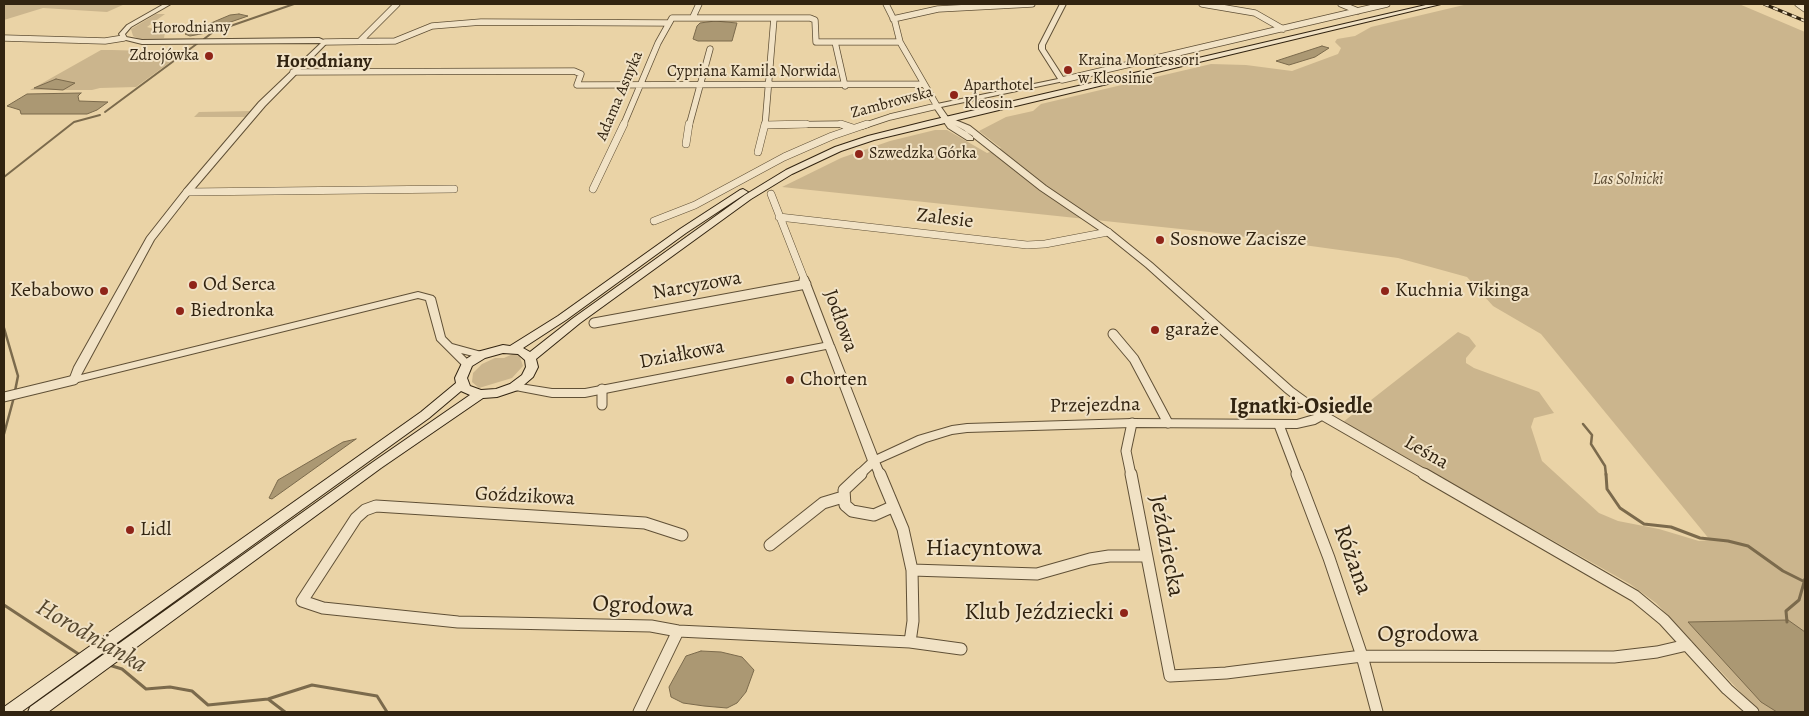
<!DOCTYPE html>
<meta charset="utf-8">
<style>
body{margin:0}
#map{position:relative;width:1809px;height:716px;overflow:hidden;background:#ead3a6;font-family:Alegreya,serif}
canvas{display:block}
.frame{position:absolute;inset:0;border:5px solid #322411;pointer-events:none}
</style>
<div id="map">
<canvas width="1809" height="716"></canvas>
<div class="frame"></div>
</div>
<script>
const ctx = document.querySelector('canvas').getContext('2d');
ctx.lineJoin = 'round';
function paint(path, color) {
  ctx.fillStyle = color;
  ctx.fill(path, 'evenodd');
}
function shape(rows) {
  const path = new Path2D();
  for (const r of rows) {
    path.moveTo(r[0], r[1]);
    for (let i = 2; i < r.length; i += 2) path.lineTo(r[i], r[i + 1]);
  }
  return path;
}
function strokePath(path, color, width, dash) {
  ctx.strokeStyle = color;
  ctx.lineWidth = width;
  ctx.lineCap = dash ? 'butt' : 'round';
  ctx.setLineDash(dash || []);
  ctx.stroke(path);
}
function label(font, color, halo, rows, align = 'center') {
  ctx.font = font + ' Alegreya,serif';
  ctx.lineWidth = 4;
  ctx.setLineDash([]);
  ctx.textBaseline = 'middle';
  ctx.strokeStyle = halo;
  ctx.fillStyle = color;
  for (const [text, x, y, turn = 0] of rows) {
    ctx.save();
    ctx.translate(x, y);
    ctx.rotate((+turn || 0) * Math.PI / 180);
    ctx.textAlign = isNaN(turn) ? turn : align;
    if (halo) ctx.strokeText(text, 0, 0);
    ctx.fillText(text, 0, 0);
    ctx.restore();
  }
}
const green = shape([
 [4,4,125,4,107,12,43,8,4,20],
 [1468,4,1739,4,1805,32,1805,712,1752,712,1747,699,1672,620,1656,603,1630,584,1343,422,1458,332,1469,337,1476,346,1466,358,1466,363,1474,368,1539,392,1554,413,1534,418,1531,427,1542,461,1599,513,1618,521,1659,529,1699,541,1710,540,1541,334,1493,306,1467,277,1398,258,1209,232,782,187,841,158,890,141,935,130,947,130,987,153,1001,148,979,131,1006,117,1033,111,1041,104,1211,64,1246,65,1292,71,1338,54,1341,48,1335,42,1337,39,1355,36,1371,27],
 [156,14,165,14,147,27,165,32,164,38,195,38,193,40,139,39,133,36,131,29],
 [101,50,112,50,184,52,136,87,100,88,92,90,30,90],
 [252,111,247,117,194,117,199,112],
 [515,353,520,357,523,366,512,378,479,388,472,382,473,373,482,364,495,358,504,358]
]);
const water = shape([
 [239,14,248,16,219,26,206,33,190,36,185,34,230,15,239,14],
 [715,21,737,23,732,41,698,41,693,39,697,26,700,23,715,21],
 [1322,46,1329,48,1315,57,1289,65,1276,61,1322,46],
 [56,79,75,83,63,90,34,88,56,79],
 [81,93,78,96,79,101,108,102,97,110,87,114,21,114,20,110,7,106,27,94,81,93],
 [356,439,272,499,269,498,278,480,343,442,356,439],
 [1788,620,1805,632,1805,712,1777,712,1761,702,1688,622,1788,620],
 [701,651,721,652,742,657,754,670,746,692,737,703,727,708,704,706,683,703,671,697,669,687,686,656,701,651]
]);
const streamFar2 = shape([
 [204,39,213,32,294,4],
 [105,112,198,43],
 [4,177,74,122,100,115]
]);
const streamFar1 = shape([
 [4,328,18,376,15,391],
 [1583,424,1592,435,1591,444,1605,466,1606,475],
 [4,434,14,397]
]);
const stream = shape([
 [1606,474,1607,489,1620,508,1644,524,1671,527,1700,538,1728,541,1748,546,1783,571,1803,581],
 [4,605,80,655],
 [1787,622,1786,611,1799,600,1805,579],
 [109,665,122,669,146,689,170,687,192,691,208,705,268,699,312,685,377,696,387,712],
 [268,699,285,712]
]);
const minorFar3 = shape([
 [1202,4,1255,13,1283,29],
 [1341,4,1358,11],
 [1798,4,1805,9],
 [693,17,699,4],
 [893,19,938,9,1032,4],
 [4,38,105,41,124,38],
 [360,41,397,4],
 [325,42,395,41,432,26,481,22,669,23],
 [835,42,845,86],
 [293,72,574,71,581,74,577,85,924,84],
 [1062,80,1387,4],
 [765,125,839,124,845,126],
 [623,126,658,43,672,18,810,18,815,20,816,42,900,42],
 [689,126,710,49],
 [765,126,774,18],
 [863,126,890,117,937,106,900,42,895,22,886,4]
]);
const minorFar2 = shape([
 [841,124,853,128],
 [765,125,806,124],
 [686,144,689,124],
 [758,152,765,124],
 [593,189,624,124],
 [187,192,454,189],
 [771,194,805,281],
 [779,217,1027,245,1045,244,1108,232],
 [654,221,695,205,784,157,832,136,867,124]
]);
const minorFar1 = shape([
 [804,280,829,345],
 [594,323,806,284],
 [1113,334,1134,359,1168,423],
 [602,389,602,405],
 [4,397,74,380],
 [1322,415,1426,475],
 [1279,425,1298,475],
 [859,475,874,461,880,475],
 [1131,475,1126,451,1132,423]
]);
const minor = shape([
 [861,474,844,490,845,505,852,511,874,515,892,507],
 [1131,474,1170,676,1226,673,1362,656,1614,657,1657,652,1687,645],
 [1297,474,1329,558,1362,656,1377,712],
 [1424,474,1635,596,1664,620,1727,689,1753,712],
 [682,535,645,523,376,506,365,510,356,518,302,601,323,608,458,622,651,626,678,631,910,642,913,621,912,570,903,529,880,474],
 [770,545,823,503,843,497],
 [912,570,1037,574,1090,559,1109,556,1145,556],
 [910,642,961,649],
 [639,712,678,631]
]);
const tertiary = shape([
 [164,4,171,4,131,27,125,34,126,37,142,40,319,38,328,42,265,106,190,194,154,240,81,375,418,292,433,296,435,298,445,337,452,344,485,353,486,355,485,357,481,358,461,353,472,364,467,367,463,366,437,340,426,300,418,298,74,383,70,382,69,380,74,367,147,237,184,190,259,102,321,43,142,44,122,39,119,34,127,25,164,4],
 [1060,4,1066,4,1045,45,1045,49,1065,80,1064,81,941,107,948,117,970,126,1046,186,1111,230,1152,263,1293,388,1326,412,1327,415,1326,418,1315,424,1297,428,1132,427,967,432,952,434,926,442,874,465,870,464,868,461,826,349,585,397,552,397,510,389,509,387,514,383,552,389,585,389,829,342,834,345,877,455,918,436,952,426,967,424,1132,419,1297,420,1314,415,1285,392,1146,267,1105,234,1040,190,964,130,955,125,973,136,973,140,967,140,948,128,933,106,937,104,1058,79,1039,49,1039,45,1060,4]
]);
const secondary = shape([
 [1430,4,1441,4,874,140,841,151,792,174,751,199,580,323,536,359,538,367,533,377,518,390,497,397,483,398,381,468,48,712,28,712,30,707,373,462,470,395,461,391,429,418,21,712,4,712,4,707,421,412,456,383,455,378,463,361,477,352,503,345,510,346,558,316,680,229,740,190,743,189,748,192,686,233,566,320,523,348,530,352,572,319,745,195,786,170,835,147,868,136,928,121,1430,4],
 [503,353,518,354,525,360,526,367,522,375,510,384,496,389,481,390,470,386,467,378,472,366,485,358,503,353]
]);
const rail = shape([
 [1764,4,1805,21]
]);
const markers = [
 [209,56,5,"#8f2418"],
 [1068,70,5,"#8f2418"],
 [954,95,5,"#8f2418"],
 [859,154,5,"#8f2418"],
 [1160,240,5,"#8f2418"],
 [193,285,5,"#8f2418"],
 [104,291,5,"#8f2418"],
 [1385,291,5,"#8f2418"],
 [180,311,5,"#8f2418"],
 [1155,330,5,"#8f2418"],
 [790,380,5,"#8f2418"],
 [130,530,5,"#8f2418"],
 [1124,613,5,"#8f2418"]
];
const farStreetnames = [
 ["Horodniany",191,28,-1],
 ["Cypriana Kamila Norwida",752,72],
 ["Adama Asnyka",620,96,-67],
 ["Zambrowska",892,103,-15]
];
const farPoinames = [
 ["Zdrojówka",199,56,"right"],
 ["Kraina Montessori",1078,61],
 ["w Kleosinie",1078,79],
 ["Aparthotel",964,86],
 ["Kleosin",964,104],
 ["Szwedzka Górka",869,154]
];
const farParknames = [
 ["Las Solnicki",1628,180]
];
const farQuarternames = [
 ["Horodniany",324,62]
];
const streetNames = [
 ["Zalesie",945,219,7],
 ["Narcyzowa",697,286,-10],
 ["Jodłowa",840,321,70],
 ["Działkowa",682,355,-11],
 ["Przejezdna",1095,406,-1],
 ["Leśna",1426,453,30],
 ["Goździkowa",525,497,3]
];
const poiNames = [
 ["Sosnowe Zacisze",1170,240],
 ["Od Serca",203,285],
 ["Kebabowo",94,291,"right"],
 ["Kuchnia Vikinga",1395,291],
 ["Biedronka",190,311],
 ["garaże",1165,330],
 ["Chorten",800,380],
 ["Lidl",140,530]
];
const quarterNames = [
 ["Ignatki-Osiedle",1301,408]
];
const nearStreetnames = [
 ["Jeździecka",1166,546,79],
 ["Hiacyntowa",984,549],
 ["Różana",1352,560,70],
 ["Ogrodowa",643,607,3],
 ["Ogrodowa",1428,635]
];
const nearPoinames = [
 ["Klub Jeździecki",1114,613]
];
const nearWaternames = [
 ["Horodnianka",91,637,30]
];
paint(green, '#cbb58d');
paint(water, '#ab9873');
strokePath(water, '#7b6a4c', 1);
strokePath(streamFar2, '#7b6a4c', 2);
strokePath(streamFar1, '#7b6a4c', 2.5);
strokePath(stream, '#7b6a4c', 3);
strokePath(minorFar3, '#605036', 7);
strokePath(minorFar2, '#605036', 8);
strokePath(minorFar1, '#605036', 11);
strokePath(minor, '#605036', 13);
strokePath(tertiary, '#605036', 2);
strokePath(secondary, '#322411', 2);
strokePath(minorFar3, '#f1e2c5', 5.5);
strokePath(minorFar2, '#f1e2c5', 7);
strokePath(minorFar1, '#f1e2c5', 9);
strokePath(minor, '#f1e2c5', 11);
paint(tertiary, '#f1e2c5');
paint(secondary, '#f1e2c5');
strokePath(rail, '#322411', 3);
strokePath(rail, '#f1e2c5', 2, [5]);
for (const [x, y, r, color] of markers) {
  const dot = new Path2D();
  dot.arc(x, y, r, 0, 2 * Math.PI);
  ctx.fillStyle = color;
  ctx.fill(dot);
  strokePath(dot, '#f1e2c5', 2);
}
label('16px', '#322411', '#f1e2c5', farStreetnames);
label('16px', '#322411', '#f1e2c5', farPoinames, 'left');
label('italic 16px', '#584830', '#f1e2c5', farParknames);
label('bold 19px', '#322411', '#f1e2c5', farQuarternames);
label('20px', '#322411', '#f1e2c5', streetNames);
label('20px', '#322411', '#f1e2c5', poiNames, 'left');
label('bold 22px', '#322411', '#f1e2c5', quarterNames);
label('24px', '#322411', '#f1e2c5', nearStreetnames);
label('24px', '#322411', '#f1e2c5', nearPoinames, 'right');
label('italic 25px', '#56472e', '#f1e2c5', nearWaternames);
</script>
